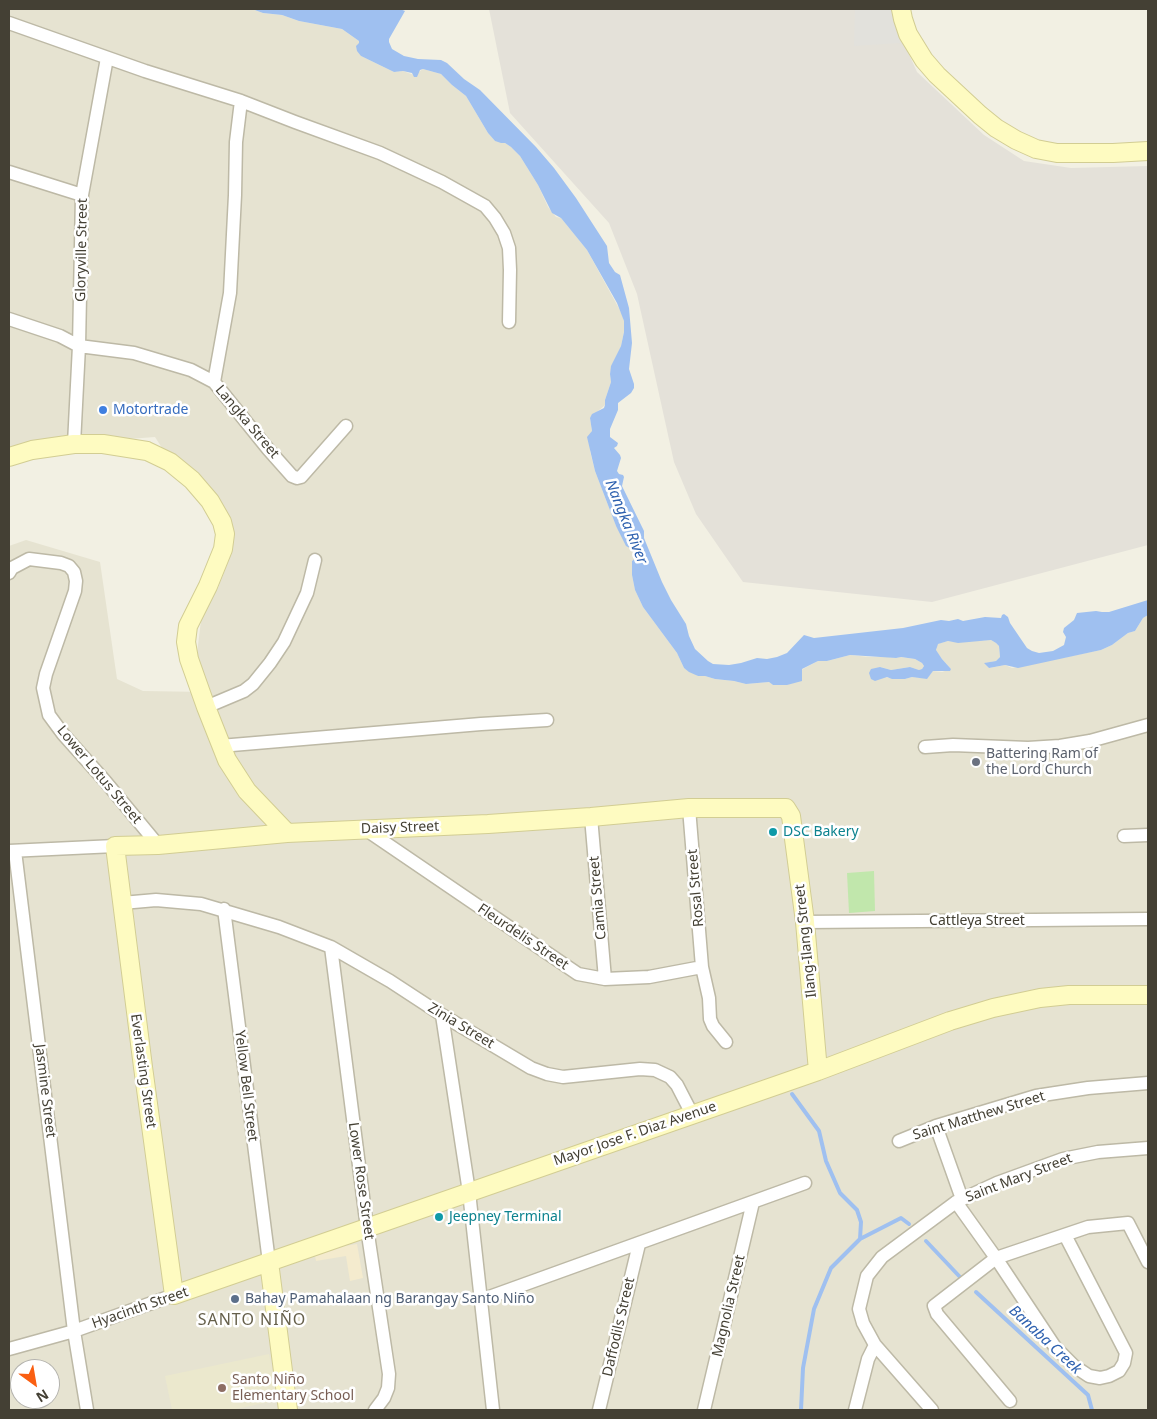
<!DOCTYPE html>
<meta charset="utf-8">
<style>
body{margin:0}
#map{position:relative;width:1157px;height:1419px;overflow:hidden;background:#f2f0e3;font-family:"Noto Sans",sans-serif}
canvas{display:block}
.frame{position:absolute;inset:0;border:10px solid #444034;pointer-events:none}
.north{position:absolute;left:10px;top:1359px;width:50px;height:50px;box-sizing:border-box;background:#fff;border:1px solid #b4b3ae;border-radius:50%;rotate:148deg;font-size:14px;font-weight:700;line-height:20px;text-align:center;color:#444034}
.north::after{content:'';display:block;margin:auto;width:18px;height:22px;background:#fa5f12;clip-path:polygon(50% 0,100% 100%,50% 72%,0 100%)}
</style>
<div id="map">
<canvas width="1157" height="1419"></canvas>
<div class="frame"></div>
<div class="north">N</div>
</div>
<script>
const ctx = document.querySelector('canvas').getContext('2d');
ctx.lineJoin = 'round';
function paint(path, color) {
  ctx.fillStyle = color;
  ctx.fill(path, 'evenodd');
}
function shape(rows) {
  const path = new Path2D();
  for (const r of rows) {
    path.moveTo(r[0], r[1]);
    for (let i = 2; i < r.length; i += 2) path.lineTo(r[i], r[i + 1]);
  }
  return path;
}
function strokePath(path, color, width, dash) {
  ctx.strokeStyle = color;
  ctx.lineWidth = width;
  ctx.lineCap = dash ? 'butt' : 'round';
  ctx.setLineDash(dash || []);
  ctx.stroke(path);
}
function label(font, color, halo, rows, align = 'center') {
  ctx.font = font + ' "Noto Sans",sans-serif';
  ctx.lineWidth = 5;
  ctx.setLineDash([]);
  ctx.textBaseline = 'middle';
  ctx.strokeStyle = halo;
  ctx.fillStyle = color;
  for (const [text, x, y, turn = 0] of rows) {
    ctx.save();
    ctx.translate(x, y);
    ctx.rotate((+turn || 0) * Math.PI / 180);
    ctx.textAlign = isNaN(turn) ? turn : align;
    if (halo) ctx.strokeText(text, 0, 0);
    ctx.fillText(text, 0, 0);
    ctx.restore();
  }
}
const residential = shape([
 [9,9,252,9,263,13,282,15,299,21,342,29,359,41,361,56,394,72,403,71,414,75,423,69,441,74,452,85,466,96,488,133,495,141,505,143,511,147,520,156,538,185,548,207,556,217,561,218,587,250,622,314,624,321,624,332,621,346,612,365,610,374,611,382,605,400,605,405,590,418,592,431,590,451,595,471,616,526,632,549,636,559,632,561,632,575,635,590,643,607,677,653,684,668,698,676,705,676,715,679,734,681,746,684,769,682,773,685,818,661,827,661,850,655,869,657,888,657,896,658,900,657,915,659,922,663,924,666,922,669,919,670,910,667,891,670,880,667,884,677,905,679,912,677,927,678,933,671,942,672,951,669,942,659,936,651,937,644,948,641,955,642,991,640,996,643,999,646,1000,657,996,661,985,663,989,668,1005,665,1012,668,1101,650,1112,645,1128,633,1135,631,1143,618,1148,615,1148,1410,9,1410,9,546,26,540,100,562,117,679,143,691,205,692,196,662,202,612,218,588,230,557,223,522,171,462,155,437,74,443,9,459],
 [20,1369,50,1369,50,1399,20,1399]
]);
const commercial = shape([
 [357,1244,363,1278,350,1281,346,1256,316,1261,314,1251]
]);
const industrial = shape([
 [489,9,895,9,904,43,917,72,984,135,1024,161,1071,168,1148,166,1148,545,932,602,743,582,696,514,674,462,637,294,609,223,510,113]
]);
const education = shape([
 [269,1354,279,1400,231,1410,172,1410,165,1376]
]);
const green = shape([
 [874,871,875,911,849,913,847,873]
]);
const parking = shape([
 [855,9,893,9,900,43,854,46]
]);
const water = shape([
 [252,9,400,9,405,11,389,39,389,42,392,49,404,56,418,59,441,60,447,63,464,79,480,90,536,147,554,168,576,198,607,246,609,263,615,272,620,275,629,308,632,343,629,369,634,384,634,388,631,393,618,403,618,410,610,429,610,437,618,443,617,446,614,448,620,455,621,458,617,471,619,474,623,475,624,477,622,486,644,531,644,538,662,582,671,600,686,624,689,636,695,649,708,661,713,664,729,665,741,663,757,658,767,659,777,657,787,653,804,635,814,638,903,628,941,620,949,621,958,619,963,621,985,617,1001,618,1002,615,1004,614,1008,617,1010,623,1027,648,1032,651,1039,653,1053,651,1064,645,1066,637,1063,632,1064,628,1074,620,1077,613,1096,611,1102,612,1109,612,1148,600,1148,615,1143,618,1135,631,1128,633,1112,645,1101,650,1018,668,1005,665,989,668,984,663,996,661,1000,657,999,646,996,643,991,640,958,643,948,641,938,644,936,650,942,659,951,669,950,671,933,671,927,679,912,677,905,679,892,679,887,677,875,681,871,679,869,673,871,669,880,667,891,670,910,667,919,670,922,669,924,666,922,663,915,659,901,657,896,658,850,655,827,661,818,661,802,669,802,681,787,685,773,685,769,682,746,684,734,681,715,679,705,676,698,676,689,672,684,668,677,653,643,607,635,590,632,575,632,561,636,558,632,549,626,546,616,526,595,471,587,437,592,431,590,418,592,414,604,408,605,405,605,400,611,382,610,374,611,366,621,346,624,332,624,321,617,303,587,250,561,218,552,213,538,185,520,156,511,147,505,143,501,143,495,141,488,133,466,96,452,85,441,74,423,69,420,70,417,77,414,77,412,73,403,71,394,72,361,56,357,51,356,46,359,43,359,41,342,29,299,21,282,15,263,13]
]);
const stream = shape([
 [792,1094,819,1131,826,1161,840,1193,857,1210,861,1222,860,1239,901,1218,909,1224],
 [926,1241,960,1277],
 [976,1292,1088,1395,1092,1410],
 [801,1410,803,1368,814,1309,831,1268,860,1239]
]);
const street = shape([
 [9,23,145,71,241,101],
 [9,172,82,195],
 [9,319,60,336,79,346,134,353,191,370,214,382,268,449,292,476,297,478,301,477,346,426],
 [214,382,230,293,235,195,236,142,241,101,295,122,380,153,442,182,485,206,495,218,504,233,509,248,510,270,509,322],
 [74,444,79,346,82,195,107,58],
 [9,573,12,568,29,559,61,563,69,566,74,572,76,581,75,591,46,674,43,688,49,715,63,734,105,781,158,845],
 [206,707,244,691,253,684,270,663,284,642,307,593,315,560],
 [220,746,481,724,547,720],
 [925,747,953,745,1028,748,1060,746,1090,741,1148,725],
 [689,808,702,967,709,998,710,1019,713,1026,726,1042],
 [591,817,605,979],
 [365,829,578,974,605,979,649,977,702,967],
 [1124,836,1148,835],
 [9,851,115,846],
 [15,851,74,1331,87,1410],
 [122,903,156,900,201,904,279,927,331,947,390,981,442,1015,531,1068,547,1074,563,1077,640,1069,655,1070,670,1077,677,1085,692,1114],
 [224,909,269,1262],
 [805,922,1148,919],
 [331,947,367,1228,389,1374,388,1388,384,1398,375,1410],
 [442,1015,469,1192,493,1410],
 [936,1126,962,1199],
 [899,1141,936,1126,1036,1096,1088,1088,1148,1083],
 [956,1202,996,1258,1055,1347,1074,1366,1089,1376,1100,1378,1109,1376,1119,1371,1124,1363,1126,1353,1065,1235],
 [481,1300,805,1183],
 [9,1349,74,1331,174,1295],
 [1010,1401,937,1314,934,1306,996,1258,1088,1227,1128,1223,1148,1262],
 [599,1410,639,1244],
 [704,1410,753,1202],
 [855,1410,868,1359,875,1345],
 [932,1410,875,1345,863,1323,859,1309,867,1276,882,1257,956,1202,997,1183,1063,1159,1098,1152,1148,1148]
]);
const secondary = shape([
 [901,9,903,19,908,34,924,60,937,75,980,115,996,128,1016,140,1036,149,1057,153,1113,153,1148,151],
 [9,457,32,450,74,444,103,444,147,451,170,462,192,480,210,501,222,522,225,534,223,549,208,586,188,626,186,642,189,659,206,707,227,760,247,791,287,833],
 [818,1071,805,922,791,816,786,808,689,808,591,817,488,824,287,833,158,845,115,846,143,1067,174,1295,818,1071,950,1021,993,1008,1040,998,1069,995,1148,995],
 [269,1262,288,1410]
]);
const markers = [
 [103,410,5,"#3f7fe0"],
 [976,762,5,"#6b7280"],
 [773,832,5,"#0f9aa8"],
 [439,1217,5,"#0f9aa8"],
 [235,1299,5,"#5c6f8a"],
 [222,1388,5,"#8d6e63"]
];
const streetNames = [
 ["Gloryville Street",82,250,-89],
 ["Langka Street",247,422,50],
 ["Lower Lotus Street",99,775,50],
 ["Daisy Street",400,828,-2],
 ["Rosal Street",696,888,-95],
 ["Camia Street",598,898,-95],
 ["Cattleya Street",977,921],
 ["Fleurdelis Street",523,937,34],
 ["Ilang-Ilang Street",806,941,-96],
 ["Zinia Street",461,1026,31],
 ["Everlasting Street",143,1071,82],
 ["Yellow Bell Street",246,1086,83],
 ["Jasmine Street",45,1091,83],
 ["Saint Matthew Street",979,1116,-17],
 ["Mayor Jose F. Diaz Avenue",635,1134,-19],
 ["Saint Mary Street",1019,1178,-21],
 ["Lower Rose Street",361,1181,82],
 ["Magnolia Street",729,1306,-77],
 ["Hyacinth Street",140,1308,-19],
 ["Daffodils Street",619,1327,-77]
];
const shopNames = [
 ["Motortrade",113,410]
];
const worshipNames = [
 ["Battering Ram of",986,754],
 ["the Lord Church",986,770]
];
const cultureNames = [
 ["DSC Bakery",783,832],
 ["Jeepney Terminal",449,1217]
];
const serviceNames = [
 ["Bahay Pamahalaan ng Barangay Santo Niño",245,1299]
];
const educationNames = [
 ["Santo Niño",232,1380],
 ["Elementary School",232,1396]
];
const waterNames = [
 ["Nangka River",626,522,68],
 ["Banaba Creek",1045,1340,43]
];
const quarterNames = [
 ["SANTO NIÑO",252,1320]
];
paint(residential, '#e6e3d1');
paint(commercial, '#f4ebce');
paint(industrial, '#e4e1d9');
paint(education, '#ebe8cd');
paint(green, '#c1e7ac');
paint(parking, '#e2e1dc');
paint(water, '#9fc0f0');
strokePath(stream, '#9fc0f0', 4);
strokePath(street, '#bdb9a6', 15);
strokePath(secondary, '#d2cd93', 20);
strokePath(street, '#fff', 12);
strokePath(secondary, '#fefbc1', 18);
for (const [x, y, r, color] of markers) {
  const dot = new Path2D();
  dot.arc(x, y, r, 0, 2 * Math.PI);
  ctx.fillStyle = color;
  ctx.fill(dot);
  strokePath(dot, '#fff', 2);
}
label('14px', '#444034', '#fff', streetNames);
label('14px', '#366cbe', '#fff', shopNames, 'left');
label('14px', '#5b616d', '#fff', worshipNames, 'left');
label('14px', '#0d838f', '#fff', cultureNames, 'left');
label('14px', '#4e5e75', '#fff', serviceNames, 'left');
label('14px', '#785e54', '#fff', educationNames, 'left');
label('italic 15px', '#2e61af', '#fff', waterNames);
ctx.letterSpacing = '1px';
label('16px', '#66604b', '#fff', quarterNames);
ctx.letterSpacing = '0px';
</script>
